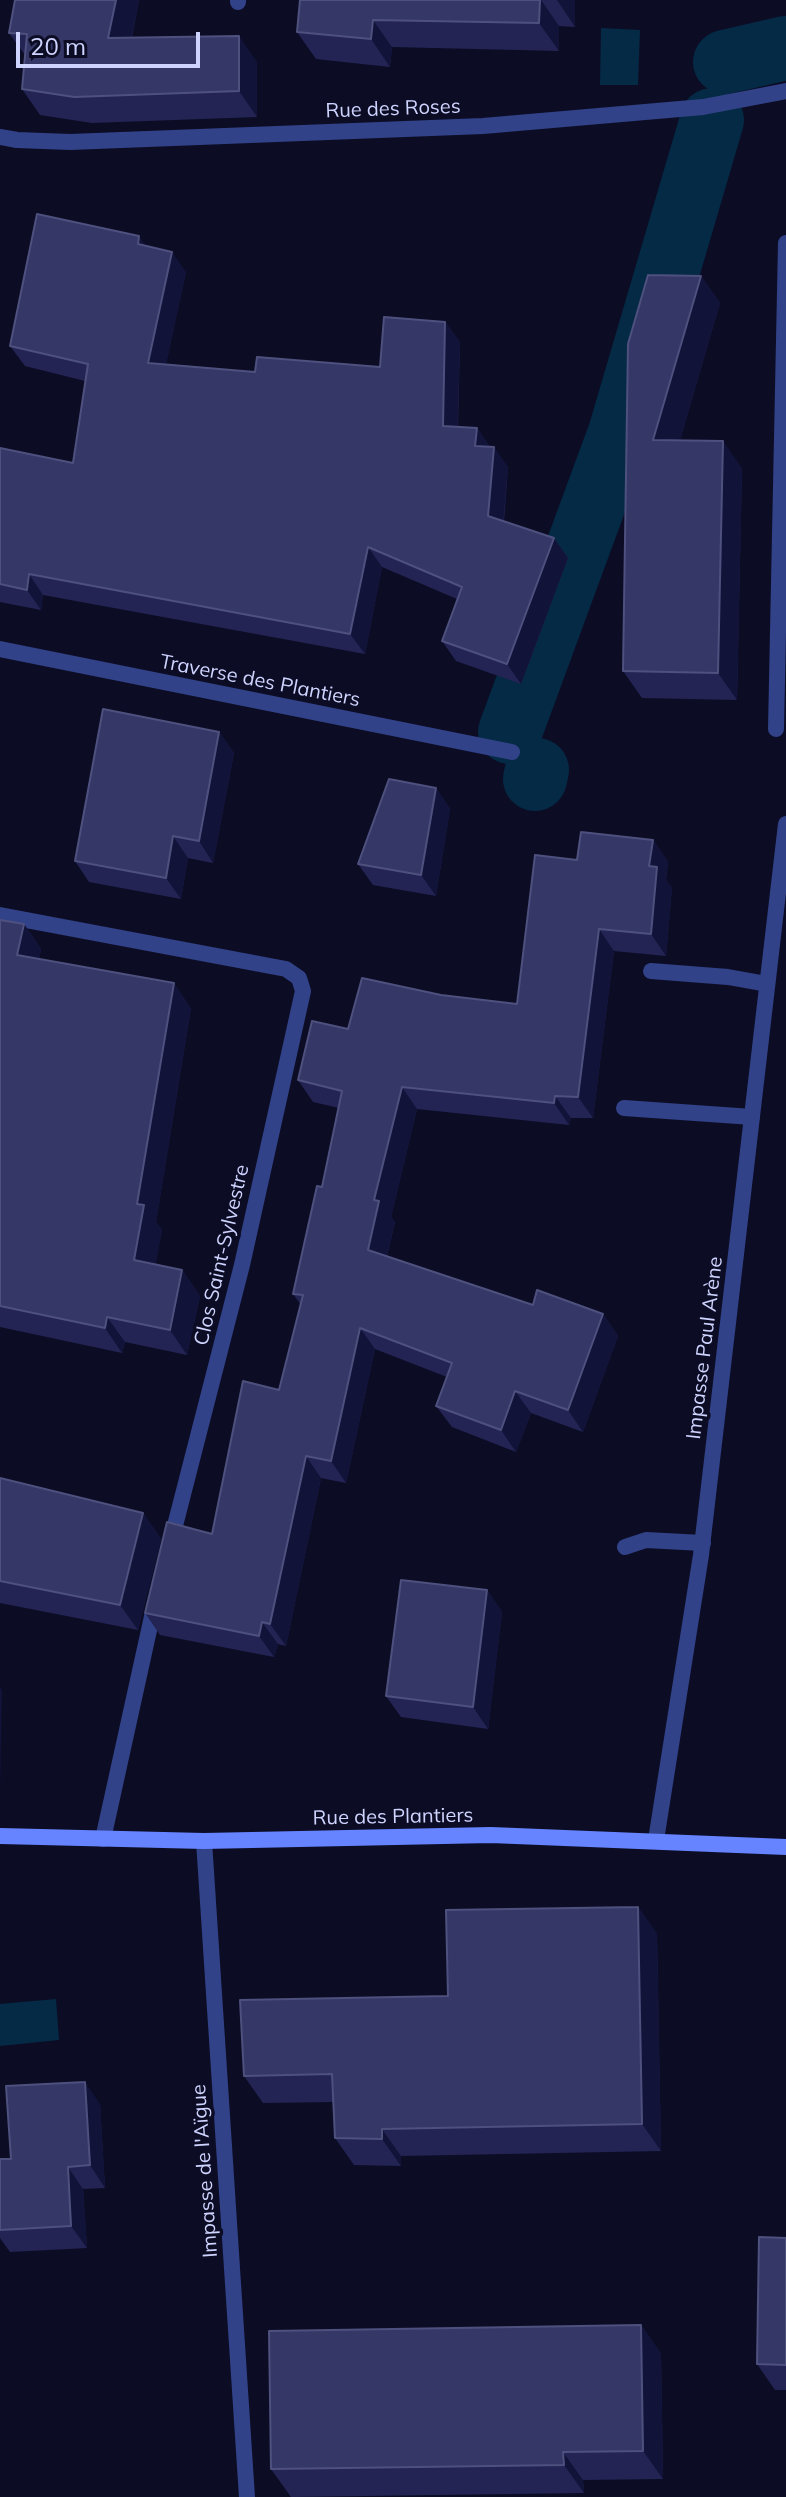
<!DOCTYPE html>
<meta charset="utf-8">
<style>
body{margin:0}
#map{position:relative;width:786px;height:2497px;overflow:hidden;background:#0c0d25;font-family:Mulish,sans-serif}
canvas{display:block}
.scale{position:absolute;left:16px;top:32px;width:184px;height:36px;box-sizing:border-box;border:4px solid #cfd4ff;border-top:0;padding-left:10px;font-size:24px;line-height:28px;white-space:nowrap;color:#cfd4ff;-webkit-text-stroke:6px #0c0d25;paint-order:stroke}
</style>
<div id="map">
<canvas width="786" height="2497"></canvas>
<div class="scale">20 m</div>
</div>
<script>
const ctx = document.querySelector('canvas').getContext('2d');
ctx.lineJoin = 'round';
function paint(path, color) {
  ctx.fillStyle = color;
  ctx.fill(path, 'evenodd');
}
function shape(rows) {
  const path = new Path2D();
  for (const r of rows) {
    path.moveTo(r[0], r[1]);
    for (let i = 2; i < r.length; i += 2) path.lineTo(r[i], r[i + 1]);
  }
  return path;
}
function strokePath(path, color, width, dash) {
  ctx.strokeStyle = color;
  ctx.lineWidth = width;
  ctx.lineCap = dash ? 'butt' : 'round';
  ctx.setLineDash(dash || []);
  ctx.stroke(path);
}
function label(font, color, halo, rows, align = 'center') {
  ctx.font = font + ' Mulish,sans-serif';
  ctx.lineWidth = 7;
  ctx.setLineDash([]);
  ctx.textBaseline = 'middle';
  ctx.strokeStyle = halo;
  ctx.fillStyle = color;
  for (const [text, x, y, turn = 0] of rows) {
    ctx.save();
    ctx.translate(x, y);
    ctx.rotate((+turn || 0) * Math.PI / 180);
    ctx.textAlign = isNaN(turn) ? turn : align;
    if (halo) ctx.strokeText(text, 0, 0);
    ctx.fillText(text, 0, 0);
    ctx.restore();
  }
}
const water = shape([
 [601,28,640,30,638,85,600,85],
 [56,1999,59,2040,0,2046,0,2004]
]);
const canal = shape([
 [725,62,786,48],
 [510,732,620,433,712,120],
 [535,779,537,770]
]);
const lane = shape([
 [238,2,238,0],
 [776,729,786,243],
 [651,971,728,977,767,984],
 [624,1108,752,1117],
 [625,1547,646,1540,703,1543]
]);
const street = shape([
 [0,137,17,140,70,142,483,126,703,107,786,91],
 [0,649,512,752],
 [0,915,286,969,299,978,303,991,242,1265,170,1545],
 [103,1839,155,1603],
 [656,1840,701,1555,786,824],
 [204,1841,247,2497]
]);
const secondary = shape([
 [0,1836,204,1841,491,1835,786,1847]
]);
const wall = shape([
 [15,0,139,0,132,37,257,62,257,117,92,123,40,115,22,89,25,55,9,33],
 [300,0,575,0,575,27,559,26,559,51,392,47,390,67,316,59,297,32],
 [146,246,186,272,166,364,255,372,380,367,445,322,460,342,458,427,477,428,490,447,508,467,504,521,554,538,568,558,521,684,456,661,442,641,457,599,382,567,365,654,43,595,41,610,0,602,0,448,73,463,85,381,25,366,10,346],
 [701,276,720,303,680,440,742,468,737,700,642,698,623,671],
 [219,732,234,753,213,863,188,858,181,899,89,882,75,861],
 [436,788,450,809,436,896,373,885,358,864],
 [653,840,668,862,666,880,672,888,666,956,614,951,593,1118,571,1118,569,1125,417,1109,391,1217,395,1222,387,1256,533,1305,603,1314,618,1336,583,1432,531,1413,516,1452,452,1427,436,1406,447,1377,375,1349,346,1483,321,1478,286,1646,278,1644,274,1657,160,1635,145,1613,212,1534,279,1390,301,1305,293,1294,322,1187,339,1108,313,1102,298,1080,348,1029,441,995,517,1004,577,860],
 [0,920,24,924,41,949,39,959,191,1008,156,1222,162,1230,155,1265,182,1270,200,1296,187,1355,125,1342,122,1353,0,1327],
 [0,1478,143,1513,161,1539,138,1630,0,1603],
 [487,1590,502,1612,488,1729,401,1717,386,1696],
 [638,1907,657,1934,661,2151,401,2156,401,2166,354,2165,335,2138,333,2102,263,2103,244,2076,448,1996],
 [100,2104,105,2188,83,2189,87,2248,10,2252,0,2238,0,2159,11,2159],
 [786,2238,786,2390,775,2390,757,2364],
 [641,2325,661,2354,663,2479,583,2480,584,2493,291,2497,271,2469]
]);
const shadedWall = shape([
 [116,0,139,0,126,64,108,38],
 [540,0,541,0,559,26,559,51,539,23],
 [557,0,575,0,575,27],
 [373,20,392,47,390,67,371,39],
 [239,36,257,62,257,117,239,91],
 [139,236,153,256,138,244],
 [172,252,186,272,162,383,148,363],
 [701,276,720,303,672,467,653,440],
 [445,322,460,342,457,446,443,426],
 [477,428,491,448,475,446],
 [723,441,742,468,737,700,718,673],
 [494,447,508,467,502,536,488,516],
 [554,538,568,558,521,684,507,664],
 [368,547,382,567,365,654,350,634],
 [29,574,43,595,41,610,27,590],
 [219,732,234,753,213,863,199,841],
 [436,788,450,809,436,896,421,875],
 [173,836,188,858,181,899,166,878],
 [653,840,668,862,666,880,672,888,666,956,651,934,649,866],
 [24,924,41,949,35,981,17,955],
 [599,929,614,951,593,1118,578,1097],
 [174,983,191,1008,156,1222,162,1230,152,1286,134,1260,137,1204],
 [402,1087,417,1109,391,1217,395,1222,383,1271,368,1250,374,1200],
 [555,1096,571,1118,569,1125,554,1103],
 [182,1270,200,1296,187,1355,170,1330],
 [603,1314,618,1336,583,1432,568,1410],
 [107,1317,125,1342,122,1353,105,1328],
 [360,1328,375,1349,346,1483,331,1461],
 [515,1391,531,1413,516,1452,501,1430],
 [306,1456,321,1478,286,1646,270,1624],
 [143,1513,161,1539,138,1630,120,1605],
 [487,1590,502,1612,488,1729,473,1707],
 [262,1622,278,1644,274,1657,259,1636],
 [0,1687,2,1691,0,1790],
 [638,1907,657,1934,661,2151,642,2124],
 [85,2082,100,2104,105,2188,90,2165],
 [382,2129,401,2156,401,2166,382,2139],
 [68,2167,83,2189,87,2248,71,2226],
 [641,2325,661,2354,663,2479,643,2451],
 [563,2452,583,2480,584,2493,564,2465]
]);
const building = shape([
 [15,0,116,0,108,38,239,36,239,91,74,97,22,89,27,34,9,33,15,0],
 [300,0,540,0,539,23,373,20,371,39,297,32,300,0],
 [37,214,139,236,138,244,172,252,148,363,255,372,257,357,380,367,384,317,445,322,443,426,477,428,475,446,494,447,488,516,554,538,507,664,442,641,462,587,368,547,350,634,29,574,27,590,0,584,0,448,73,463,88,364,10,346,37,214],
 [648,275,701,276,653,440,723,441,718,673,623,671,628,344,648,275],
 [103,709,219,732,199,841,173,836,166,878,75,861,103,709],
 [389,779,436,788,421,875,358,864,389,779],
 [581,832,653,840,649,866,657,867,651,934,599,929,578,1097,555,1096,554,1103,402,1087,374,1200,379,1201,368,1250,533,1305,537,1290,603,1314,568,1410,515,1391,501,1430,436,1406,452,1363,360,1328,331,1461,306,1456,270,1624,262,1622,259,1636,145,1613,167,1522,212,1534,243,1381,279,1390,303,1295,293,1294,317,1186,322,1187,342,1091,298,1080,312,1021,348,1029,362,978,441,995,517,1004,535,855,577,860,581,832],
 [0,920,24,924,17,955,174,983,137,1204,144,1205,134,1260,182,1270,170,1330,107,1317,105,1328,0,1306,0,920],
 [0,1478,143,1513,120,1605,0,1581,0,1478],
 [401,1580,487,1590,473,1707,386,1696,401,1580],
 [638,1907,642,2124,382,2129,382,2139,335,2138,332,2074,244,2076,240,2000,448,1996,446,1910,638,1907],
 [85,2082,90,2165,68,2167,71,2226,0,2230,0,2159,11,2159,6,2086,85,2082],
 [759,2237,786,2238,786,2365,757,2364,759,2237],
 [641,2325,643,2451,563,2452,564,2465,271,2469,269,2331,641,2325]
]);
const streetNames = [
 ["Rue des Roses",393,109,-2],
 ["Traverse des Plantiers",260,681,11],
 ["Clos Saint-Sylvestre",222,1255,-77],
 ["Impasse Paul Arène",705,1348,-83],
 ["Rue des Plantiers",393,1817,-1],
 ["Impasse de l'Aïgue",205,2171,-94]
];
paint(water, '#052a45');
strokePath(canal, '#052a45', 64);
strokePath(lane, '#324288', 16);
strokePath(street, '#324288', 16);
strokePath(secondary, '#6684ff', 16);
paint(wall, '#232454');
paint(shadedWall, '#121339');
paint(building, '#353766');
strokePath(building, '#4e507e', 2);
label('20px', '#cfd4ff', '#0c0d25', streetNames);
</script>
